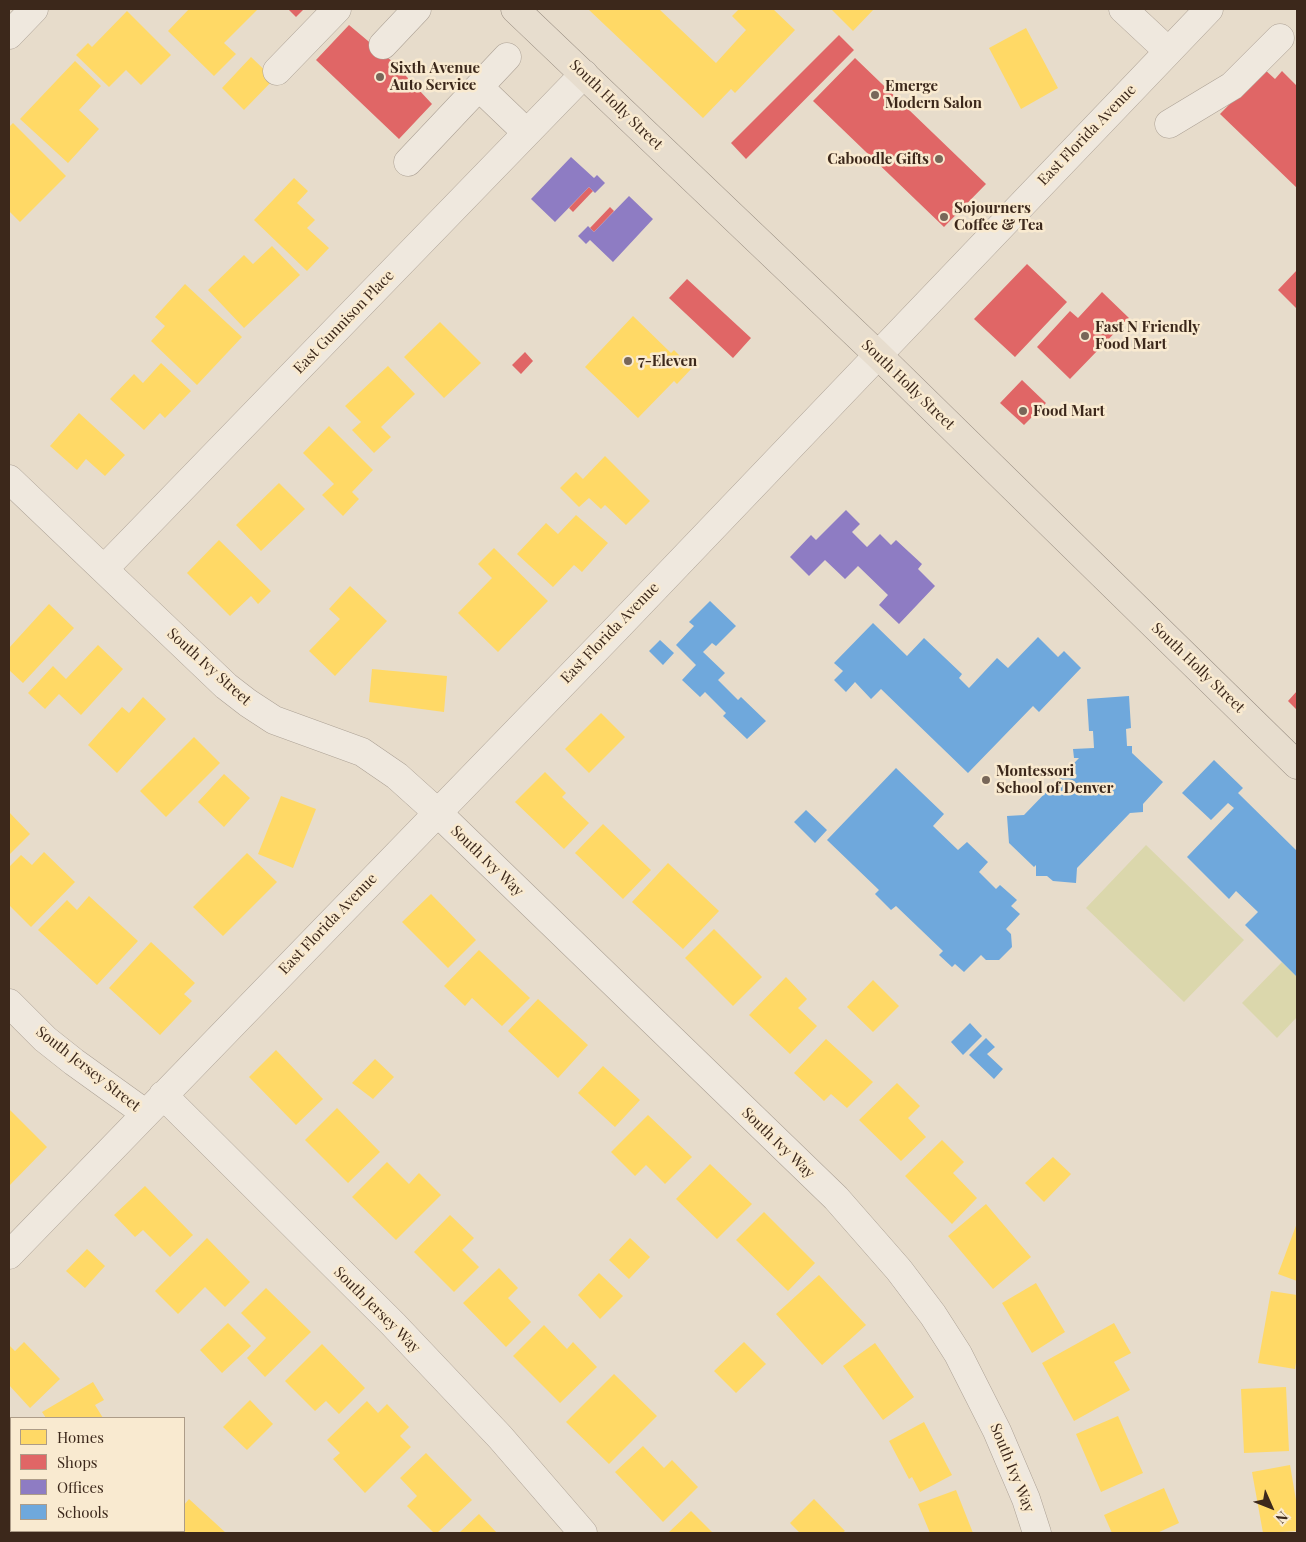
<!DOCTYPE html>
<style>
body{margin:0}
#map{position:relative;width:1306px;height:1542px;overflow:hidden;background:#e7dccb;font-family:"Playfair Display",serif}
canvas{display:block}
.frame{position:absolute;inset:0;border:10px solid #3c281b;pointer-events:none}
.legend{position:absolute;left:10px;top:1417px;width:175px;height:115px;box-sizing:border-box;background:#f9ead0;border:1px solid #ad9c88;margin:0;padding:6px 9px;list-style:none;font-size:15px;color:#3c281b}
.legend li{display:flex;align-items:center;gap:10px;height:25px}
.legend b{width:25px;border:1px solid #ad9c88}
.north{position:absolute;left:1246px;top:1482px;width:50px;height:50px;-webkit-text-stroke:4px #f9ead0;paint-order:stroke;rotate:134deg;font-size:14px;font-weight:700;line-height:20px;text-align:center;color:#3c281b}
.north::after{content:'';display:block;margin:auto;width:18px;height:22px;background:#3c281b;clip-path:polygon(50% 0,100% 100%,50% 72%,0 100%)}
</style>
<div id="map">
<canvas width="1306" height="1542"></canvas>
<div class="frame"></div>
<ul class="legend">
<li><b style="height:14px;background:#ffd966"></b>Homes</li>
<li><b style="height:14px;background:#e06666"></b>Shops</li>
<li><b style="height:14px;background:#8e7cc3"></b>Offices</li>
<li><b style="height:14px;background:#6fa8dc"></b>Schools</li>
</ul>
<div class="north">N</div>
</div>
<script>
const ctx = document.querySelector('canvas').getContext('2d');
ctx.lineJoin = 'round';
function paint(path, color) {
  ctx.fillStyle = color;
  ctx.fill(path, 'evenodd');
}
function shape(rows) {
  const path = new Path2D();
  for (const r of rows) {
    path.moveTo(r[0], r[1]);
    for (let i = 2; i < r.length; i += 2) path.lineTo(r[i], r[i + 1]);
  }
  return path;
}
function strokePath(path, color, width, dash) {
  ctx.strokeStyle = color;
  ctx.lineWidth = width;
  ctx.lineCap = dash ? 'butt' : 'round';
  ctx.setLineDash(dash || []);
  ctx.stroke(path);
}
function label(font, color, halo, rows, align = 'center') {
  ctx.font = font + ' "Playfair Display",serif';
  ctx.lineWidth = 5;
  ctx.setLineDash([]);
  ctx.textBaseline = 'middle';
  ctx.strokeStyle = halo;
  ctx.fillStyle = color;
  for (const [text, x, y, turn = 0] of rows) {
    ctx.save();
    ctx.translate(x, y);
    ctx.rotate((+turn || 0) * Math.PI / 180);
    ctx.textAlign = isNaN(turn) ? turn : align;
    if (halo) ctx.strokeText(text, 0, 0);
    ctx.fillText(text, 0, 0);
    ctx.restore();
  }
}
const green = shape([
 [1146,845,1244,940,1184,1002,1086,908],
 [1282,962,1297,977,1297,1017,1277,1038,1242,1003]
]);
const homes = shape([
 [189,9,257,10,224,43,236,54,214,76,168,31],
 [588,9,659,9,716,63,746,30,732,16,739,9,773,9,795,30,735,93,731,89,703,118],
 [831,9,874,9,853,31],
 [127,11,171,55,141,85,126,70,109,87,76,55,88,43,92,47],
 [1026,28,1058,88,1021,109,989,48],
 [251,57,274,79,244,110,222,88],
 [75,61,101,86,79,110,99,129,68,163,20,119],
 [13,123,66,176,20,222,9,211,9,127],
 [294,178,308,191,297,203,315,220,307,228,329,248,307,271,254,220],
 [272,246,300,275,244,328,208,290,244,255,253,264],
 [185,284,242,337,197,385,151,341,165,326,155,317],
 [633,316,671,353,674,350,692,368,677,384,674,381,638,418,585,367],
 [440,322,481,363,444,398,404,357],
 [161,363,191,391,165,418,160,413,144,430,110,399,134,374,143,383],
 [388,366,415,394,381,427,391,437,374,453,352,430,361,422,345,406],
 [79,413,125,455,105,476,86,459,77,470,50,446],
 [329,426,373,470,352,492,359,499,343,516,322,495,334,484,303,453],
 [605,456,650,501,626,525,605,505,601,509,589,498,579,507,560,488,576,472,583,479],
 [279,483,305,509,261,551,236,525],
 [576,515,608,543,582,572,574,565,553,587,517,554,546,523,558,534],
 [219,540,271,591,258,604,251,596,230,616,187,573],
 [494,548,548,601,498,652,458,613,492,578,478,564],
 [350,586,387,621,335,676,309,651,340,619,329,609],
 [49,604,74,628,23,683,9,670,9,648],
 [98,645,123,669,81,715,59,694,45,709,28,693,53,666,66,679],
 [372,669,447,676,444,712,369,702],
 [143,697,166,719,117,773,88,745,122,707,129,713],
 [601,713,625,737,589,773,565,749],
 [194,737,220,763,166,817,140,791],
 [545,772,566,793,562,797,589,823,564,849,515,802],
 [224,774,250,798,224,827,198,802],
 [281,796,316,809,293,868,258,854],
 [9,812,30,834,9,855],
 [603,824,651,870,623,899,575,853],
 [44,852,75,882,31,927,9,905,9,867,21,855,32,865],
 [247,853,277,882,223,936,193,907],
 [668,863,719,911,683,949,632,902],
 [431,894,476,940,448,968,402,922],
 [89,896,138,941,97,985,38,930,67,900,77,910],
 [714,929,762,977,733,1006,685,958],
 [151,942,195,983,184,994,192,1001,160,1035,109,988],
 [479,950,530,998,502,1026,472,998,465,1006,444,986],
 [786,977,807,999,798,1008,817,1026,790,1054,749,1015],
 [873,980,899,1006,873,1032,847,1007],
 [538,999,588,1045,558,1078,508,1031],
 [826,1039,873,1082,847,1108,831,1094,824,1101,794,1073],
 [276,1050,323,1099,296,1125,249,1077],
 [375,1059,394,1077,373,1099,352,1083],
 [603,1066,640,1100,615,1127,578,1093],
 [897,1083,920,1106,908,1118,926,1137,901,1161,859,1120],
 [337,1108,380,1152,348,1183,305,1140],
 [9,1109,47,1147,9,1186],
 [648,1115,692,1157,665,1184,646,1165,635,1176,611,1152],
 [942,1140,964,1162,953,1173,977,1198,952,1224,905,1176],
 [1053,1157,1071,1174,1044,1202,1025,1183],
 [387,1162,409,1184,419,1173,441,1195,396,1240,352,1197],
 [710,1164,752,1204,717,1239,676,1199],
 [145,1186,193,1235,170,1257,143,1230,135,1237,114,1215],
 [986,1204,1031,1257,993,1289,948,1236],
 [764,1212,815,1263,788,1291,736,1240],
 [450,1215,474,1238,462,1250,479,1267,454,1292,414,1252],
 [1297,1223,1297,1281,1278,1274],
 [207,1238,250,1282,225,1307,205,1287,178,1314,155,1291],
 [630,1238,650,1257,629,1279,609,1260],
 [87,1249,105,1266,85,1288,66,1271],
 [499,1268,518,1288,508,1298,531,1322,506,1347,463,1303],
 [599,1273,623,1296,600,1319,578,1295],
 [819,1275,866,1325,822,1365,776,1314],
 [1036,1283,1065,1332,1032,1353,1002,1303],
 [266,1288,311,1332,265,1377,247,1358,266,1338,241,1313],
 [1271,1291,1297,1295,1297,1356,1295,1369,1258,1363],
 [228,1323,251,1346,222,1373,200,1350],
 [1114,1323,1131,1353,1114,1362,1130,1390,1074,1421,1042,1363],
 [544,1325,567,1349,573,1342,597,1367,560,1403,513,1356],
 [24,1342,60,1379,30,1408,9,1385,9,1345,15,1351],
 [744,1342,766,1364,736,1393,714,1371],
 [875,1343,914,1397,883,1420,843,1366],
 [322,1344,365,1388,339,1414,326,1401,315,1411,285,1381],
 [614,1374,657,1416,609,1464,566,1422],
 [93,1382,104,1400,95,1405,103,1418,46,1418,42,1412],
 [1286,1387,1289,1451,1244,1453,1241,1389],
 [250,1400,273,1424,247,1450,223,1427],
 [367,1401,378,1413,387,1404,409,1427,400,1436,411,1447,365,1493,333,1459,340,1453,327,1440],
 [1118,1416,1143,1473,1101,1492,1076,1434],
 [924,1422,952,1475,920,1492,912,1477,909,1479,889,1441],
 [643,1446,664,1468,672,1460,698,1487,663,1522,615,1472],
 [426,1453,472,1500,437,1533,434,1533,407,1506,417,1496,400,1478],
 [1290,1465,1297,1506,1297,1531,1263,1533,1252,1472],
 [1164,1488,1179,1523,1157,1533,1112,1533,1104,1515],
 [956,1490,973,1533,930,1533,918,1504],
 [189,1499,226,1533,149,1533,146,1531,184,1531,184,1505],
 [814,1499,845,1531,842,1533,800,1533,790,1523],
 [691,1511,713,1533,668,1533],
 [479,1514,497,1533,459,1533]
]);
const shops = shape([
 [288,9,304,9,296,17],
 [349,25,393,62,432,104,399,139,316,60],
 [839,35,854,50,746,159,731,143],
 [855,58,986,184,944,227,813,101],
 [1264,69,1275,79,1282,71,1297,86,1297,188,1220,114],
 [589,187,593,191,573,212,569,208],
 [610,207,614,211,594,232,590,228],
 [1027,264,1067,302,1015,357,974,319],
 [1297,270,1297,309,1278,290],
 [687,279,751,338,733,358,669,298],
 [1102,292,1129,318,1070,379,1037,347,1070,311,1078,318],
 [525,352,533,361,521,374,512,365],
 [1022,380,1046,403,1024,425,1000,403],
 [1297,691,1297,710,1288,701]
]);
const offices = shape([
 [571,157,594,178,597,175,605,183,595,193,589,187,555,222,531,199],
 [629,196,653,219,613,262,590,240,586,244,578,236,588,226,594,232],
 [846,510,860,524,852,532,867,547,880,534,891,545,896,540,922,564,918,569,935,586,899,624,879,605,888,595,858,566,845,579,825,560,809,576,790,557,811,535,816,540]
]);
const schools = shape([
 [710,601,736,626,716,646,712,643,703,652,725,673,718,680,738,700,741,697,766,721,747,739,723,716,726,713,705,692,700,697,682,680,696,665,676,645,694,626,689,622],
 [873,623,907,656,924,638,962,674,959,678,969,688,997,658,1008,668,1038,637,1058,657,1064,651,1081,668,1039,712,1033,706,968,773,881,689,871,699,855,682,846,692,834,680,843,671,834,663],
 [660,640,674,653,663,665,649,651],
 [1129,696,1131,728,1126,729,1127,746,1132,746,1132,753,1163,782,1143,804,1143,812,1130,813,1077,868,1076,883,1053,881,1047,876,1036,876,1036,865,1034,867,1009,843,1007,816,1024,815,1079,758,1074,758,1073,749,1094,748,1093,731,1089,731,1087,699],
 [1214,760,1243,788,1238,793,1297,851,1297,977,1245,925,1258,912,1236,891,1229,899,1187,857,1234,808,1228,803,1211,820,1182,793],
 [896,768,944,814,933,826,958,850,967,842,988,862,979,872,996,889,1000,885,1017,900,1011,906,1020,914,1006,929,1011,934,1012,947,999,960,986,960,981,955,964,972,955,964,952,967,939,955,943,951,896,906,891,910,875,894,879,890,827,840],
 [806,810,827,830,815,843,794,822],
 [970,1023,982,1036,963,1055,951,1042],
 [986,1038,995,1047,987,1054,1003,1069,994,1079,969,1055]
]);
const minor = shape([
 [1123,9,1168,51],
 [9,35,34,9],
 [383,45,417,9],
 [277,71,337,9],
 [479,87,526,132],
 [1169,124,1232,86,1280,38],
 [408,162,507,57],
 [9,479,226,686,248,703,274,720,362,752,397,776,437,812,836,1198,899,1270,933,1315,958,1354,997,1431,1026,1499,1037,1533],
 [104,569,584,74],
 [9,1003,45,1039,74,1062,145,1113],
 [163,1095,393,1324,500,1437,583,1533],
 [9,1255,616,629,1209,9],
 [9,1500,11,1502],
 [41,1531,44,1533]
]);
const major = shape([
 [515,9,877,354,1297,765]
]);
const markers = [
 [380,77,5,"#786759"],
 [875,95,5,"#786759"],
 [939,159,5,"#786759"],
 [944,217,5,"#786759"],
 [1085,336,5,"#786759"],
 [628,361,5,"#786759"],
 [1023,411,5,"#786759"],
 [986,780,5,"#786759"]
];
const poiNames = [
 ["Sixth Avenue",390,68],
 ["Auto Service",390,85],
 ["Emerge",885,86],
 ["Modern Salon",885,103],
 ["Caboodle Gifts",929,159,"right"],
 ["Sojourners",954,208],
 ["Coffee & Tea",954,225],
 ["Fast N Friendly",1095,327],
 ["Food Mart",1095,344],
 ["7-Eleven",638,361],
 ["Food Mart",1033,411],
 ["Montessori",996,771],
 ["School of Denver",996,788]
];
const streetNames = [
 ["South Holly Street",616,105,44],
 ["East Florida Avenue",1087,135,-46],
 ["East Gunnison Place",344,322,-46],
 ["South Holly Street",908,385,44],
 ["East Florida Avenue",610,633,-46],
 ["South Ivy Street",209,667,42],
 ["South Holly Street",1198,668,44],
 ["South Ivy Way",487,861,44],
 ["East Florida Avenue",328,924,-46],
 ["South Jersey Street",88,1069,38],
 ["South Ivy Way",778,1143,44],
 ["South Jersey Way",377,1310,45],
 ["South Ivy Way",1012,1468,68]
];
paint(green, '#dbd7ac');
paint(homes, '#ffd966');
paint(shops, '#e06666');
paint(offices, '#8e7cc3');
paint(schools, '#6fa8dc');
strokePath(minor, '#aca195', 29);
strokePath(major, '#91867b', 29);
strokePath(minor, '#efe8de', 28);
strokePath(major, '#e7ddce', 28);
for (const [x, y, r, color] of markers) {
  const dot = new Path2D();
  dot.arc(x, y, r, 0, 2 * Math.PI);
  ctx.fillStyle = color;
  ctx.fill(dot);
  strokePath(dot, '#f9ead0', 2);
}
label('bold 15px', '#3c281b', '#f9ead0', poiNames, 'left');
label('15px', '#3c281b', '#f9ead0', streetNames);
</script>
